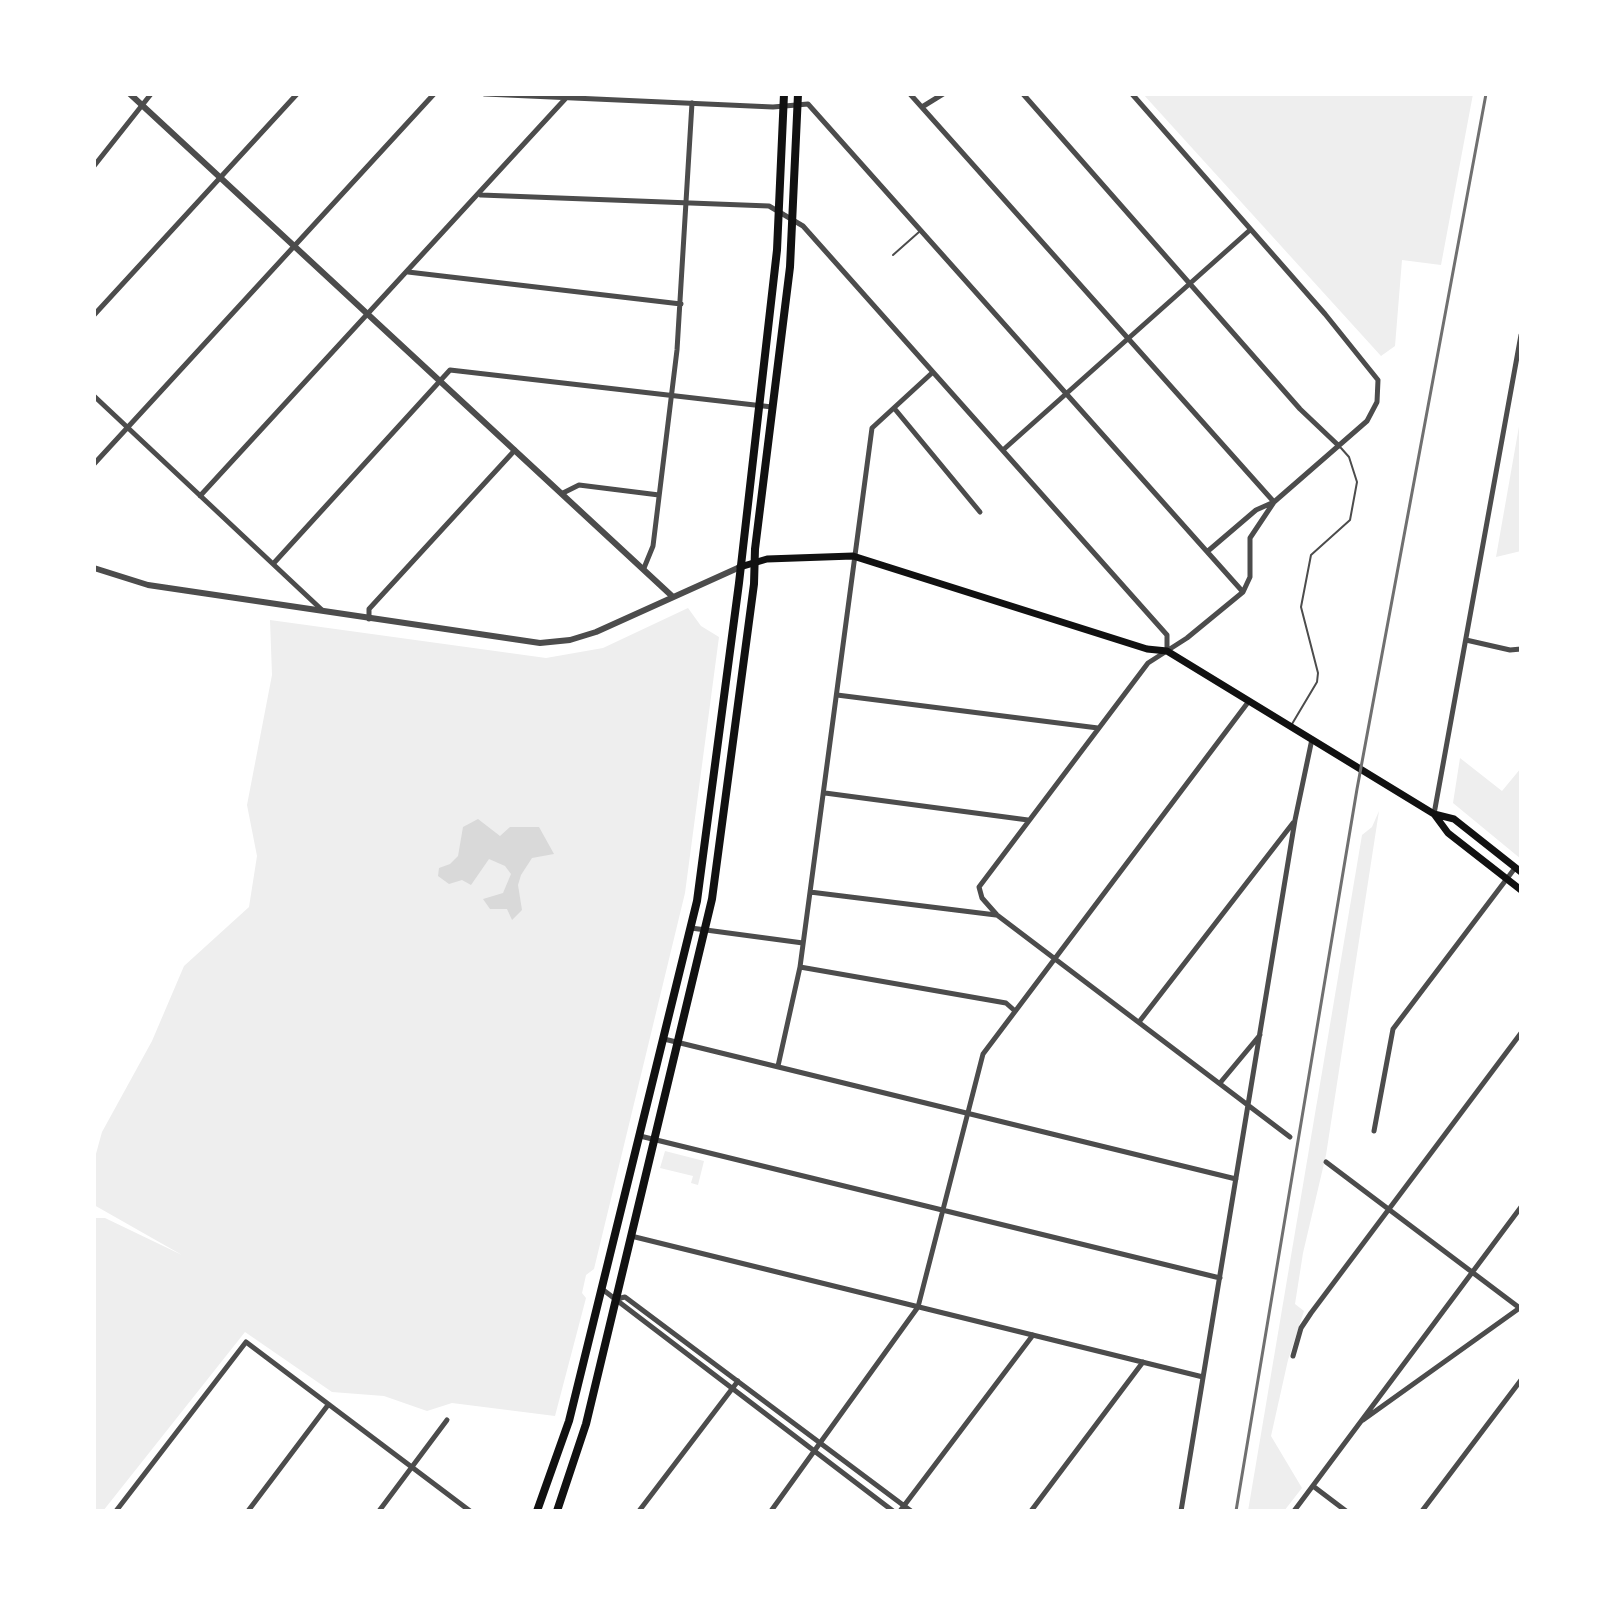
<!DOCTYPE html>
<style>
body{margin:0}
#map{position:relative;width:1615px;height:1605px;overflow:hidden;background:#fff;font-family:Quicksand,sans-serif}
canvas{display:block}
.frame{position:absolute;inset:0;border:96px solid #fff;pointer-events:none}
</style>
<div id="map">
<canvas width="1615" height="1605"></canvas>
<div class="frame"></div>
</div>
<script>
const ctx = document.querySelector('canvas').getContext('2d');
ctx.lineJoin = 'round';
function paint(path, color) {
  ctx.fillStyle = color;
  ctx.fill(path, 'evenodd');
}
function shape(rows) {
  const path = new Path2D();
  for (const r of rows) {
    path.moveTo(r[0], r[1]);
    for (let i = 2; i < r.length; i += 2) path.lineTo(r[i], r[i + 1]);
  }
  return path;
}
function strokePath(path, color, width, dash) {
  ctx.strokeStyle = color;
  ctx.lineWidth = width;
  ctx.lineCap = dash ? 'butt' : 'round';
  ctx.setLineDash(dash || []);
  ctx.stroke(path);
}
const green = shape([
 [1143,94,1473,94,1441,265,1402,260,1395,346,1381,356],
 [1521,415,1521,551,1496,557],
 [688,608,701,626,719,637,685,893,594,1269,586,1275,582,1293,586,1298,555,1416,452,1403,427,1411,384,1396,332,1392,245,1332,103,1511,94,1511,94,1218,105,1218,182,1255,94,1205,94,1161,102,1132,152,1041,184,966,249,907,257,856,247,805,272,675,270,620,546,658,603,648],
 [1460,758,1502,791,1521,768,1521,859,1453,803],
 [1379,811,1326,1155,1303,1253,1295,1304,1304,1311,1288,1360,1271,1436,1302,1488,1284,1511,1248,1511,1362,835,1372,827],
 [665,1151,704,1161,698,1185,691,1183,693,1176,660,1168]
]);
const water = shape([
 [478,819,500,836,510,827,539,827,554,854,532,858,521,875,518,885,522,910,512,920,507,909,490,909,483,899,503,893,511,874,505,866,489,859,471,885,462,880,449,884,438,876,439,868,450,864,458,856,463,827]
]);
const service = shape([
 [893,255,919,232],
 [1292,724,1317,682,1318,673,1301,607,1311,555,1350,520,1357,482,1349,457,1341,448]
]);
const minor = shape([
 [485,94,773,107,808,104,1243,592],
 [910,94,1274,502],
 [1023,94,1300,409,1339,446],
 [1132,94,1325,314,1378,380,1377,402,1367,421,1274,502,1256,510,1208,551],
 [922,107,943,94],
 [94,166,151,94],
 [481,195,769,206,803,226,1167,635,1167,650],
 [408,272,681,304],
 [94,315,297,94],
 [94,396,322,610],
 [894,408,980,512],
 [1003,450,1250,230],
 [94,464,434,94],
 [563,493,579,485,659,495],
 [200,496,566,98],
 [1274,502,1250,538,1250,577,1243,592,1187,638,1148,663,979,887,982,898,997,915,1290,1137],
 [273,564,450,370,772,407],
 [644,568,653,546,677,350,692,103],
 [369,619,369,609,515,450],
 [1466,640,1510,650,1521,649],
 [837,695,1098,728],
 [825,793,1028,820],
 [1434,814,1521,335],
 [810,892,996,915],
 [691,928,803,943],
 [800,967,1006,1003,1015,1011],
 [1139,1022,1293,823],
 [664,1039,1236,1179],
 [778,1066,800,967,872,428,933,372],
 [1220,1083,1260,1035],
 [1374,1131,1393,1029,1515,868],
 [640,1136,1220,1278],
 [1326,1162,1521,1309],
 [631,1236,1203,1377],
 [602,1289,893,1511],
 [616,1299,625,1297,911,1511],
 [1293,1356,1301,1328,1311,1313,1521,1033],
 [1363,1420,1521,1307],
 [1313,1486,1346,1511],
 [116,1511,246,1342,470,1511],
 [248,1511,328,1405],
 [379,1511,447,1420],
 [639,1511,738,1381],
 [771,1511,918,1307,983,1054,1249,701],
 [900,1511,1033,1335],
 [1031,1511,1143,1362],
 [1181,1511,1295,820,1312,739],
 [1294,1511,1521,1207],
 [1422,1511,1521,1380]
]);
const tertiary = shape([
 [130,94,673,597],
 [94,568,148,585,540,643,570,640,596,632,740,567]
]);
const secondary = shape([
 [740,567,767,559,853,556,1147,649,1167,651,1434,814,1454,819,1521,872],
 [1434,814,1448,833,1521,890]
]);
const primary = shape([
 [537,1511,569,1421,697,901,739,583,777,250,784,94],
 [557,1511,586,1424,712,899,754,584,755,549,790,267,798,94]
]);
const rail = shape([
 [1236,1511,1357,789,1486,94]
]);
paint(green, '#eee');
paint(water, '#d9d9d9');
strokePath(service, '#4c4c4c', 2);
strokePath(minor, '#4c4c4c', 5);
strokePath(tertiary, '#4c4c4c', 6);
strokePath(secondary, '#111', 7);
strokePath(primary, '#111', 8);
strokePath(rail, '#707070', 3);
</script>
